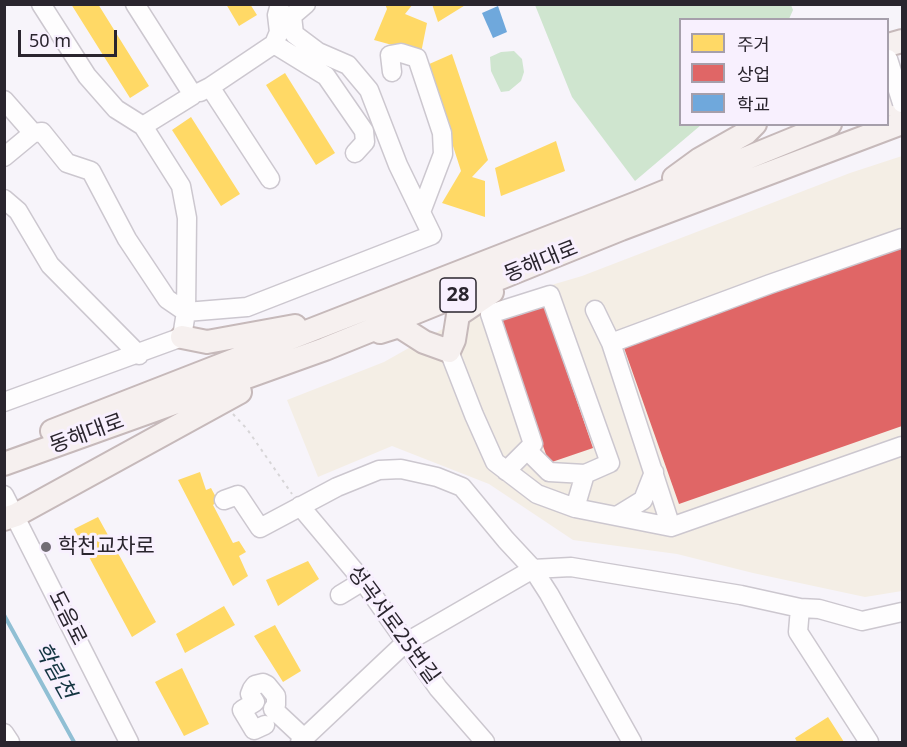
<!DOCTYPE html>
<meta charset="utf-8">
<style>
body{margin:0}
#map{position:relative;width:907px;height:747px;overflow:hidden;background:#f7f4fa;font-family:"Noto Sans","Noto Sans KR",sans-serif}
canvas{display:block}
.frame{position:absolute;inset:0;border:6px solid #2a252e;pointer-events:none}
.legend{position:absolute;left:679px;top:18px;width:210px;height:108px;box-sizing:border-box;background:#f8f0fe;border:2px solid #a69fab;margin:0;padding:8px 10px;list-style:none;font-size:18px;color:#2a252e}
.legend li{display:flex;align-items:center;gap:12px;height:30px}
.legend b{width:30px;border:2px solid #a69fab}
.scale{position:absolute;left:18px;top:30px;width:99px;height:27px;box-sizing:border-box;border:3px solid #2a252e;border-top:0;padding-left:8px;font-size:18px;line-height:21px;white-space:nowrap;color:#2a252e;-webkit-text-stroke:4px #f8f0fe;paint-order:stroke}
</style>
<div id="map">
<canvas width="907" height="747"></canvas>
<div class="frame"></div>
<ul class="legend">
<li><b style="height:16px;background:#ffd966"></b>주거</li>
<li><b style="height:16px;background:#e06666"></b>상업</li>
<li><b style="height:16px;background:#6fa8dc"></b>학교</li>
</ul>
<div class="scale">50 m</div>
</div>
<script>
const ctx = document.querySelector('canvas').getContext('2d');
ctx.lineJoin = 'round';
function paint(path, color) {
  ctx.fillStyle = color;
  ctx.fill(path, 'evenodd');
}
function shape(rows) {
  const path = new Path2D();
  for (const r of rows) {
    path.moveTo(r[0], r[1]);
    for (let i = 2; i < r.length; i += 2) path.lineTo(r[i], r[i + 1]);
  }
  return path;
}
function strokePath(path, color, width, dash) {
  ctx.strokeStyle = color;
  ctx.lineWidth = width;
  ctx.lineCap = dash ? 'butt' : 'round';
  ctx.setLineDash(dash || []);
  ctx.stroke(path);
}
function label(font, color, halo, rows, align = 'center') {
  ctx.font = font + ' "Noto Sans","Noto Sans KR",sans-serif';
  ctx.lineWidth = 6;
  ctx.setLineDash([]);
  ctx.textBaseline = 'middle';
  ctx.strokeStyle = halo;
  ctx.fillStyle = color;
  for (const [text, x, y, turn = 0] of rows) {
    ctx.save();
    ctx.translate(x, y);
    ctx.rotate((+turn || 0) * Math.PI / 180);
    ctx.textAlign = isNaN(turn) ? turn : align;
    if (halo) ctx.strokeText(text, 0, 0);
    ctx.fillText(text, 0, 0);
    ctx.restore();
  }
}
const commercial = shape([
 [902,156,902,591,865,597,753,573,677,554,573,540,489,484,392,446,318,477,287,400,384,362,487,304,582,276,850,173]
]);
const green = shape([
 [791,5,793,10,789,19,680,20,680,124,701,125,635,181,572,97,535,5],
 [514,51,522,59,524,72,521,81,509,91,501,92,491,71,490,57,501,52]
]);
const homes = shape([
 [71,4,98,4,149,86,130,98],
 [226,4,250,4,257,15,239,26],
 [385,4,413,4,405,14,427,23,421,53,374,40,387,9],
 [432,4,467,4,438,22],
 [452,54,488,160,472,177,485,181,485,217,442,203,461,171,427,65],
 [285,73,335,153,316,165,266,85],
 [191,117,240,194,221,206,172,130],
 [556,141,565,171,501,196,495,168],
 [200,472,206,490,211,488,218,501,213,505,233,543,239,541,246,552,239,556,248,576,233,586,178,480],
 [98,517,156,622,132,637,74,529],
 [308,561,319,579,278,606,266,580],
 [224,606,235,625,185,653,176,634],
 [275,625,301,671,283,682,254,636],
 [182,668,209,724,184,736,155,682],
 [828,717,844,742,797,742,795,738]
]);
const shops = shape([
 [902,247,902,426,679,504,623,345],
 [542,300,593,448,549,463,497,315]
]);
const schools = shape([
 [498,6,507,32,493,38,482,13]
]);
const stream = shape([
 [4,615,74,742]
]);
const path = shape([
 [233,414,247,429,292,494]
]);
const minor = shape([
 [135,4,193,95,143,126],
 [274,44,279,32,277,15,280,4],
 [392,72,390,55,401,53,417,58,442,133,443,154,421,212],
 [210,87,274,44,326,76,364,131,365,142,355,153],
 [200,92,210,87,270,179],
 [4,100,33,133,4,157],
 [33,133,42,132,67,163,91,171,127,239,167,299,186,312,247,307,432,235,398,165,369,90,348,65,318,52,294,34,292,16,306,4],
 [4,199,18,211,50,265,139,355],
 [595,310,611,343],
 [449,351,474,415,495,462,537,494,575,508,671,527,902,446],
 [4,402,182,337,186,312,187,218,181,186,143,126,116,109,87,76,41,4],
 [527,450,549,472,585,474],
 [506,471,533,444,490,314,550,295,610,463,585,474,575,508],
 [4,495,129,742],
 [224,500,238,495,260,528,337,487,379,470,401,469,437,477,462,487,506,540,533,569,549,594,632,742],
 [300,506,363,581,438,688,485,742],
 [617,516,643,500,654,472],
 [671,527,611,343,770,284,902,238],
 [340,595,363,581],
 [800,608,798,632,869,742],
 [265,725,254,730,242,710,255,702,250,694,252,689,255,685,263,683,267,685,276,696,276,705,273,709,304,738],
 [4,733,10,742],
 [300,742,405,643,533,569,571,567,741,595,800,608,819,609,862,621,902,612]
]);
const major = shape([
 [888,45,902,41],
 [888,105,902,100],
 [674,178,700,159,746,133,755,124],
 [380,332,399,326,424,342,449,351,454,340,458,315,492,292],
 [182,337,207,342,295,326],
 [52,431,637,203,830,124],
 [4,464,325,349,621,229,902,123],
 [4,519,16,515,240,392]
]);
const minorBridge = shape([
 [888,59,902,103]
]);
const markers = [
 [46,547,6,"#726d75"]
];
const shields = [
 [458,295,36]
];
const shieldNames = [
 ["28",458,295]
];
const streetNames = [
 ["동해대로",541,262,-22],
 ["동해대로",87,434,-20],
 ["도음로",67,618,63],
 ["성곡서로25번길",393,625,54]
];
const poiNames = [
 ["학천교차로",58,547]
];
const waterNames = [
 ["학림천",54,671,61]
];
paint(commercial, '#f4eee5');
paint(green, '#cfe5cf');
paint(homes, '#ffd966');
paint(shops, '#e06666');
paint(schools, '#6fa8dc');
strokePath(stream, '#90bfd4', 4);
strokePath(minor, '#ccc7cf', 21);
strokePath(major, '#c6b9ba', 26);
strokePath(path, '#d7d5d7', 2, [3, 4.5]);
strokePath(minor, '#fefdfe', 18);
strokePath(major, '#f6f0ef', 22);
strokePath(minorBridge, '#ccc7cf', 21, []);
strokePath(minorBridge, '#fefdfe', 18);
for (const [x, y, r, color] of markers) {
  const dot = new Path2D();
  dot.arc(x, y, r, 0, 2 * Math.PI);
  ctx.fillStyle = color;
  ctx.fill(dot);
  strokePath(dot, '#f8f0fe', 2);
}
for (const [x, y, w] of shields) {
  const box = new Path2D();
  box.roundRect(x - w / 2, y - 17, w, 34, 4.5);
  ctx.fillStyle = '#f8f0fe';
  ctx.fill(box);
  strokePath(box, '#2a252e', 1.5);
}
label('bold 20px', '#2a252e', null, shieldNames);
label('21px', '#2a252e', '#f8f0fe', streetNames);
label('21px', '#2a252e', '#f8f0fe', poiNames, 'left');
label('italic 22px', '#143541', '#f8f0fe', waterNames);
</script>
